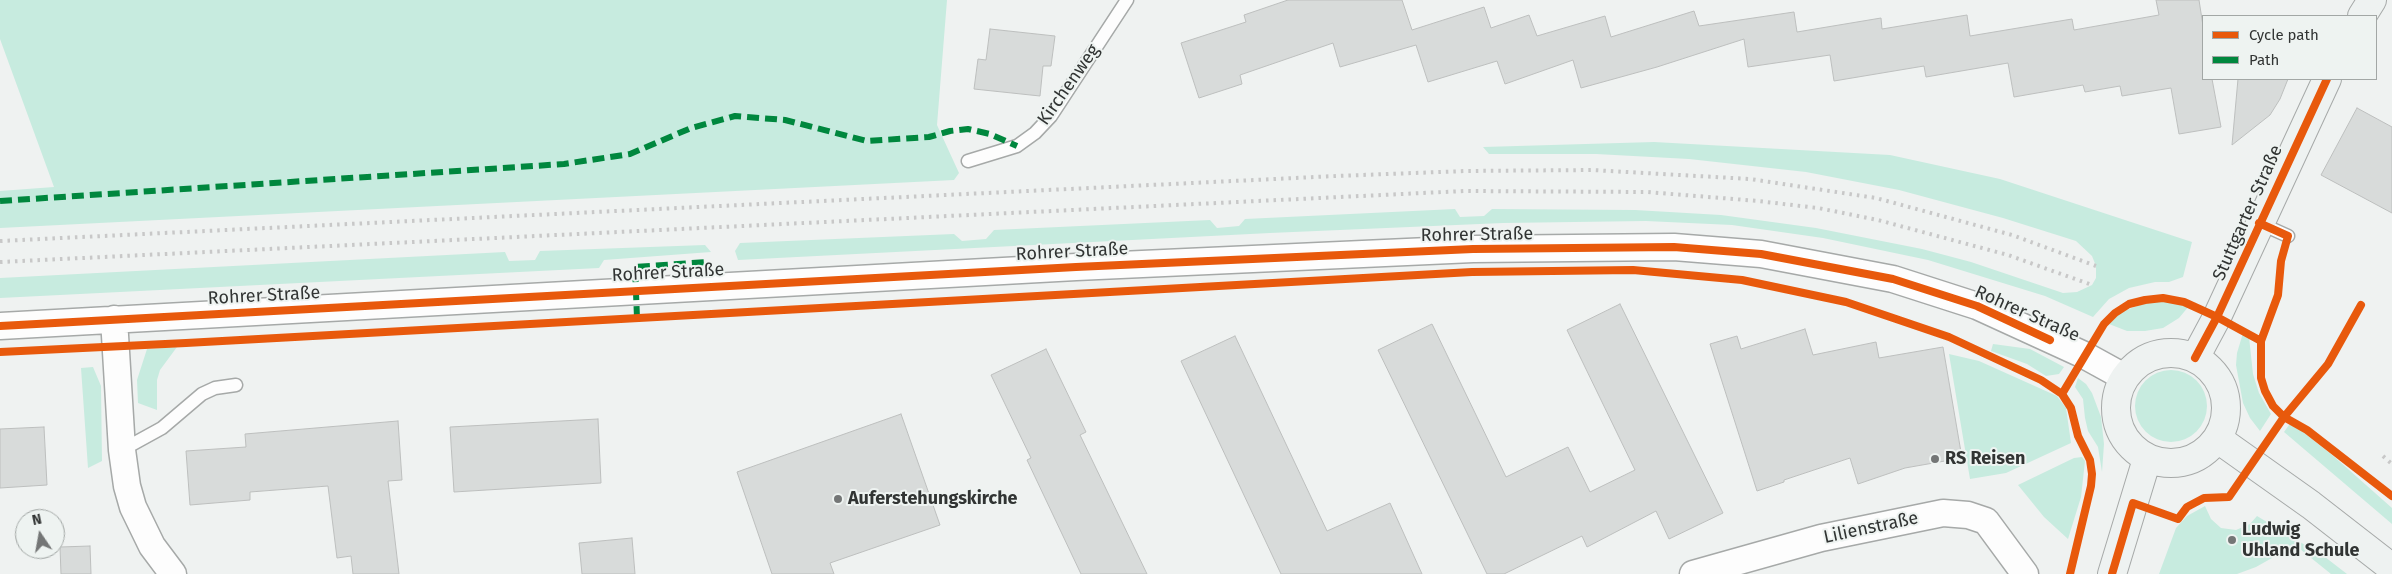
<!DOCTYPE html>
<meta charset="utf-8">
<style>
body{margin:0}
#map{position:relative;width:2392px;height:574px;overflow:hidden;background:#eff2f1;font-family:"Fira Sans",sans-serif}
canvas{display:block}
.legend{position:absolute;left:2202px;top:15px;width:175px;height:65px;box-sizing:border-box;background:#eef3f1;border:1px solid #a2a7a5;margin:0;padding:6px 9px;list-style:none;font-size:15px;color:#313433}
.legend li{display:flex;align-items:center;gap:10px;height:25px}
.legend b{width:25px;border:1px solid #a2a7a5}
.north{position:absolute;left:15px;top:509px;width:50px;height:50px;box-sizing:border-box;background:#eef3f1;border:1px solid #a2a7a5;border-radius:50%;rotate:348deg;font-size:14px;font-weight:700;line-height:20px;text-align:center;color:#313433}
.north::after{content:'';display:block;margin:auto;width:18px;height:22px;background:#747676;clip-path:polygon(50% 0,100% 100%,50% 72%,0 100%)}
</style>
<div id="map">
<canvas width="2392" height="574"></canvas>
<ul class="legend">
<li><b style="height:6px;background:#e8590c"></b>Cycle path</li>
<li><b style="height:6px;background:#00873e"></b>Path</li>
</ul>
<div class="north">N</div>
</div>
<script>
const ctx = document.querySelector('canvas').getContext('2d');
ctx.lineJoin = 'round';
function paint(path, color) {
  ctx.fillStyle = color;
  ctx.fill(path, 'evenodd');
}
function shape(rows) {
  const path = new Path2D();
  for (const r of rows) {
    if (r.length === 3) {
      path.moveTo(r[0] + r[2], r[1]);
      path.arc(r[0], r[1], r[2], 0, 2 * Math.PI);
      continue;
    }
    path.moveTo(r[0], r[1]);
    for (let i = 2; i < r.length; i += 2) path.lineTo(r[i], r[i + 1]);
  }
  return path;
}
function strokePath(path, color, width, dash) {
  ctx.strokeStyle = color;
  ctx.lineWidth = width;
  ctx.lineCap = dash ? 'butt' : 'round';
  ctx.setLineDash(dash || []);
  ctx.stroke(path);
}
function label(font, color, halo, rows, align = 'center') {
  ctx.font = font + ' "Fira Sans",sans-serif';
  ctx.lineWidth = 4;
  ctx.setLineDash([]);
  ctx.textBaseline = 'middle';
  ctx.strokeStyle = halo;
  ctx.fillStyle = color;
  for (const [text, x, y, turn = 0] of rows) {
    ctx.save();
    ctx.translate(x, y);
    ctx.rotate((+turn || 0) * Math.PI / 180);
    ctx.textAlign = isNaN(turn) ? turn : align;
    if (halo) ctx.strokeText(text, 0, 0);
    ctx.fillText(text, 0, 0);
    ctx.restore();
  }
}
const green = shape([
 [0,0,947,0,937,125,959,173,954,180,0,228,0,191,54,187,0,39],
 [1654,142,1890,155,2000,179,2192,242,2183,277,2169,282,2155,282,2129,288,2109,299,2093,317,2045,296,1928,260,1823,238,1732,225,1646,221,1503,223,1270,233,738,260,735,251,740,243,954,234,962,241,986,239,994,230,1210,220,1217,228,1239,226,1245,219,1455,209,1460,217,1484,216,1492,209,1635,210,1721,215,1816,228,1922,249,1971,262,2063,293,2077,292,2092,285,2096,278,2096,266,2092,256,2076,241,2003,218,1899,190,1806,172,1689,159,1596,154,1489,154,1483,147],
 [705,245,711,252,604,260,599,268,0,298,0,278,505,252,509,261,535,260,540,251],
 [2151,301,2168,301,2189,306,2179,318,2163,328,2145,331,2127,331,2109,324,2121,312],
 [2243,333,2249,337,2253,374,2259,393,2271,414,2260,431,2250,418,2243,403,2236,365,2237,353],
 [1993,344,2030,349,2064,367,2059,374,2046,376,2027,364,1991,351],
 [177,347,160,370,157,380,157,410,138,403,137,380,147,349],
 [1949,354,1979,361,2057,396,2066,408,2071,443,2006,473,1970,479],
 [93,367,101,386,102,461,88,468,81,368],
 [2171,406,36],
 [2078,378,2086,384,2092,393,2101,417,2104,444,2102,472,2098,447,2088,431,2085,418,2083,399,2075,387],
 [2289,425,2294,425,2331,454,2392,508,2392,524,2284,432],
 [2082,457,2085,461,2081,497,2068,539,2044,517,2018,485,2074,458],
 [2205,506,2211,519,2221,528,2236,530,2250,524,2257,516,2325,557,2347,574,2331,574,2295,545,2256,567,2237,574,2159,574,2176,528,2187,516]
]);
const building = shape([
 [1288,0,1402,0,1412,30,1484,7,1491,28,1529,15,1537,36,1605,16,1611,37,1694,11,1699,26,1794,12,1797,32,1881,18,1882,29,1967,15,1970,36,2072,19,2074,30,2159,15,2156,0,2199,0,2203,26,2203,79,2212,79,2221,127,2179,134,2171,88,2122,96,2120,86,2085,92,2083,85,2014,97,2008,63,1926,77,1924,66,1834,81,1830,55,1748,67,1744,39,1657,67,1581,88,1573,60,1505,84,1497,61,1428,82,1416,45,1340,67,1333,43,1240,75,1242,84,1199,98,1181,43,1246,22,1244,15,1288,0],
 [990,29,1055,36,1051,66,1043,66,1040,96,974,89,978,59,986,60,990,29],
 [2238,79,2288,79,2280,99,2270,115,2232,145,2238,79],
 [2357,108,2392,127,2392,213,2321,175,2357,108],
 [1620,304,1723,513,1669,539,1656,511,1587,547,1582,536,1504,574,1487,574,1378,350,1432,324,1506,477,1568,447,1590,492,1635,470,1567,330,1620,304],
 [1805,329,1813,355,1876,342,1879,358,1943,347,1962,458,1905,468,1858,484,1850,458,1784,480,1784,482,1757,491,1710,344,1737,336,1741,349,1805,329],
 [1235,336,1327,531,1390,503,1422,574,1281,574,1181,361,1235,336],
 [1046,349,1086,432,1080,435,1147,574,1081,574,1027,460,1031,458,991,375,1046,349],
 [901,414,940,525,830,563,834,574,772,574,737,472,901,414],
 [598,419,601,483,454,492,450,427,598,419],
 [398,421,402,480,388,481,399,574,353,574,351,556,337,558,328,486,250,492,250,500,190,505,186,451,246,447,245,434,398,421],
 [44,427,47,485,0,488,0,429,44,427],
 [632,538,635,574,582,574,579,543,632,538],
 [90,546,91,574,61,574,60,547,90,546]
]);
const lane = shape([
 [968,161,1017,146,1035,133,1051,116,1127,0],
 [2259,223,2288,236],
 [122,450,162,428,202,394,215,388,236,385]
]);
const street = shape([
 [114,319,122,450,127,486,133,507,152,546,173,574],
 [0,326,1076,267,1473,249,1674,247,1761,254,1893,279,1977,306,2084,355,2124,377],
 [1693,574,1821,538,1943,513,1968,515,1986,521,2025,574]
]);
const secondary = shape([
 [2362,16,2372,0],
 [2171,408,55],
 [2195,358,2217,317,2327,79],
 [2218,439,2311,505,2392,568],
 [2112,574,2147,459]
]);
const rail = shape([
 [0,241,1336,176,1466,171,1592,170,1750,179,1876,198,2012,235,2096,266],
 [0,262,1464,191,1647,192,1758,201,1818,208,1878,220,2008,255,2092,285],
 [2383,456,2392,464]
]);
const quiet = shape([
 [0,201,564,164,630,154,691,128,735,116,785,120,867,141,929,137,950,131,968,129,990,134,1017,146],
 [637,318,635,267,708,262]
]);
const cycleway = shape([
 [2259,223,2288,236,2281,261,2278,295,2261,341,2261,378,2265,391,2273,406,2284,417,2307,430,2392,496],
 [0,326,1076,267,1473,249,1674,247,1761,254,1893,279,1977,306,2050,340],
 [0,352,186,343,1472,272,1633,270,1742,280,1846,302,1949,337,2041,380,2062,394,2071,408,2078,436,2090,460,2092,474,2091,486,2070,574],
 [2195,358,2217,317,2327,79],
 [2062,394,2104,324,2115,313,2129,304,2145,300,2163,298,2184,302,2217,317,2261,341],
 [2112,574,2133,503,2178,519,2187,507,2204,498,2229,497,2284,417,2328,364,2361,305]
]);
const markers = [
 [1935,459,5,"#747676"],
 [838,499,5,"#747676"],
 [2232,540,5,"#747676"]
];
const streetNames = [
 ["Kirchenweg",1069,85,-55],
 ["Stuttgarter Straße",2248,213,-66],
 ["Rohrer Straße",1477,235,-1],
 ["Rohrer Straße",1072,252,-3],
 ["Rohrer Straße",668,273,-3],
 ["Rohrer Straße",264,296,-3],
 ["Rohrer Straße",2027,314,24],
 ["Lilienstraße",1871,528,-12]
];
const poiNames = [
 ["RS Reisen",1945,459],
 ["Auferstehungskirche",848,499],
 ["Ludwig",2242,530],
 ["Uhland Schule",2242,551]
];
paint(green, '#c7ebdf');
paint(building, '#d8dbda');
strokePath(building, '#bdbfbe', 1);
strokePath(lane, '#a6a9a8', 15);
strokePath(street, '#a6a9a8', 29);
strokePath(secondary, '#a6a9a8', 30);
strokePath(lane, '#fdfdfd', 12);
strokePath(street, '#fdfdfd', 26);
strokePath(secondary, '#eef2f1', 28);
strokePath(rail, '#c8c8c8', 4, [2.5, 5]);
strokePath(quiet, '#00873e', 6, [12, 6]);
strokePath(cycleway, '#e8590c', 8);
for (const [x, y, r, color] of markers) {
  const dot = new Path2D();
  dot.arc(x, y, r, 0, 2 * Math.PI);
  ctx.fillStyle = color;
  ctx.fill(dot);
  strokePath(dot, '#eef3f1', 2);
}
label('18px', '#313433', '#eef3f1', streetNames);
label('bold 18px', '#313433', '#eef3f1', poiNames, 'left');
</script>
